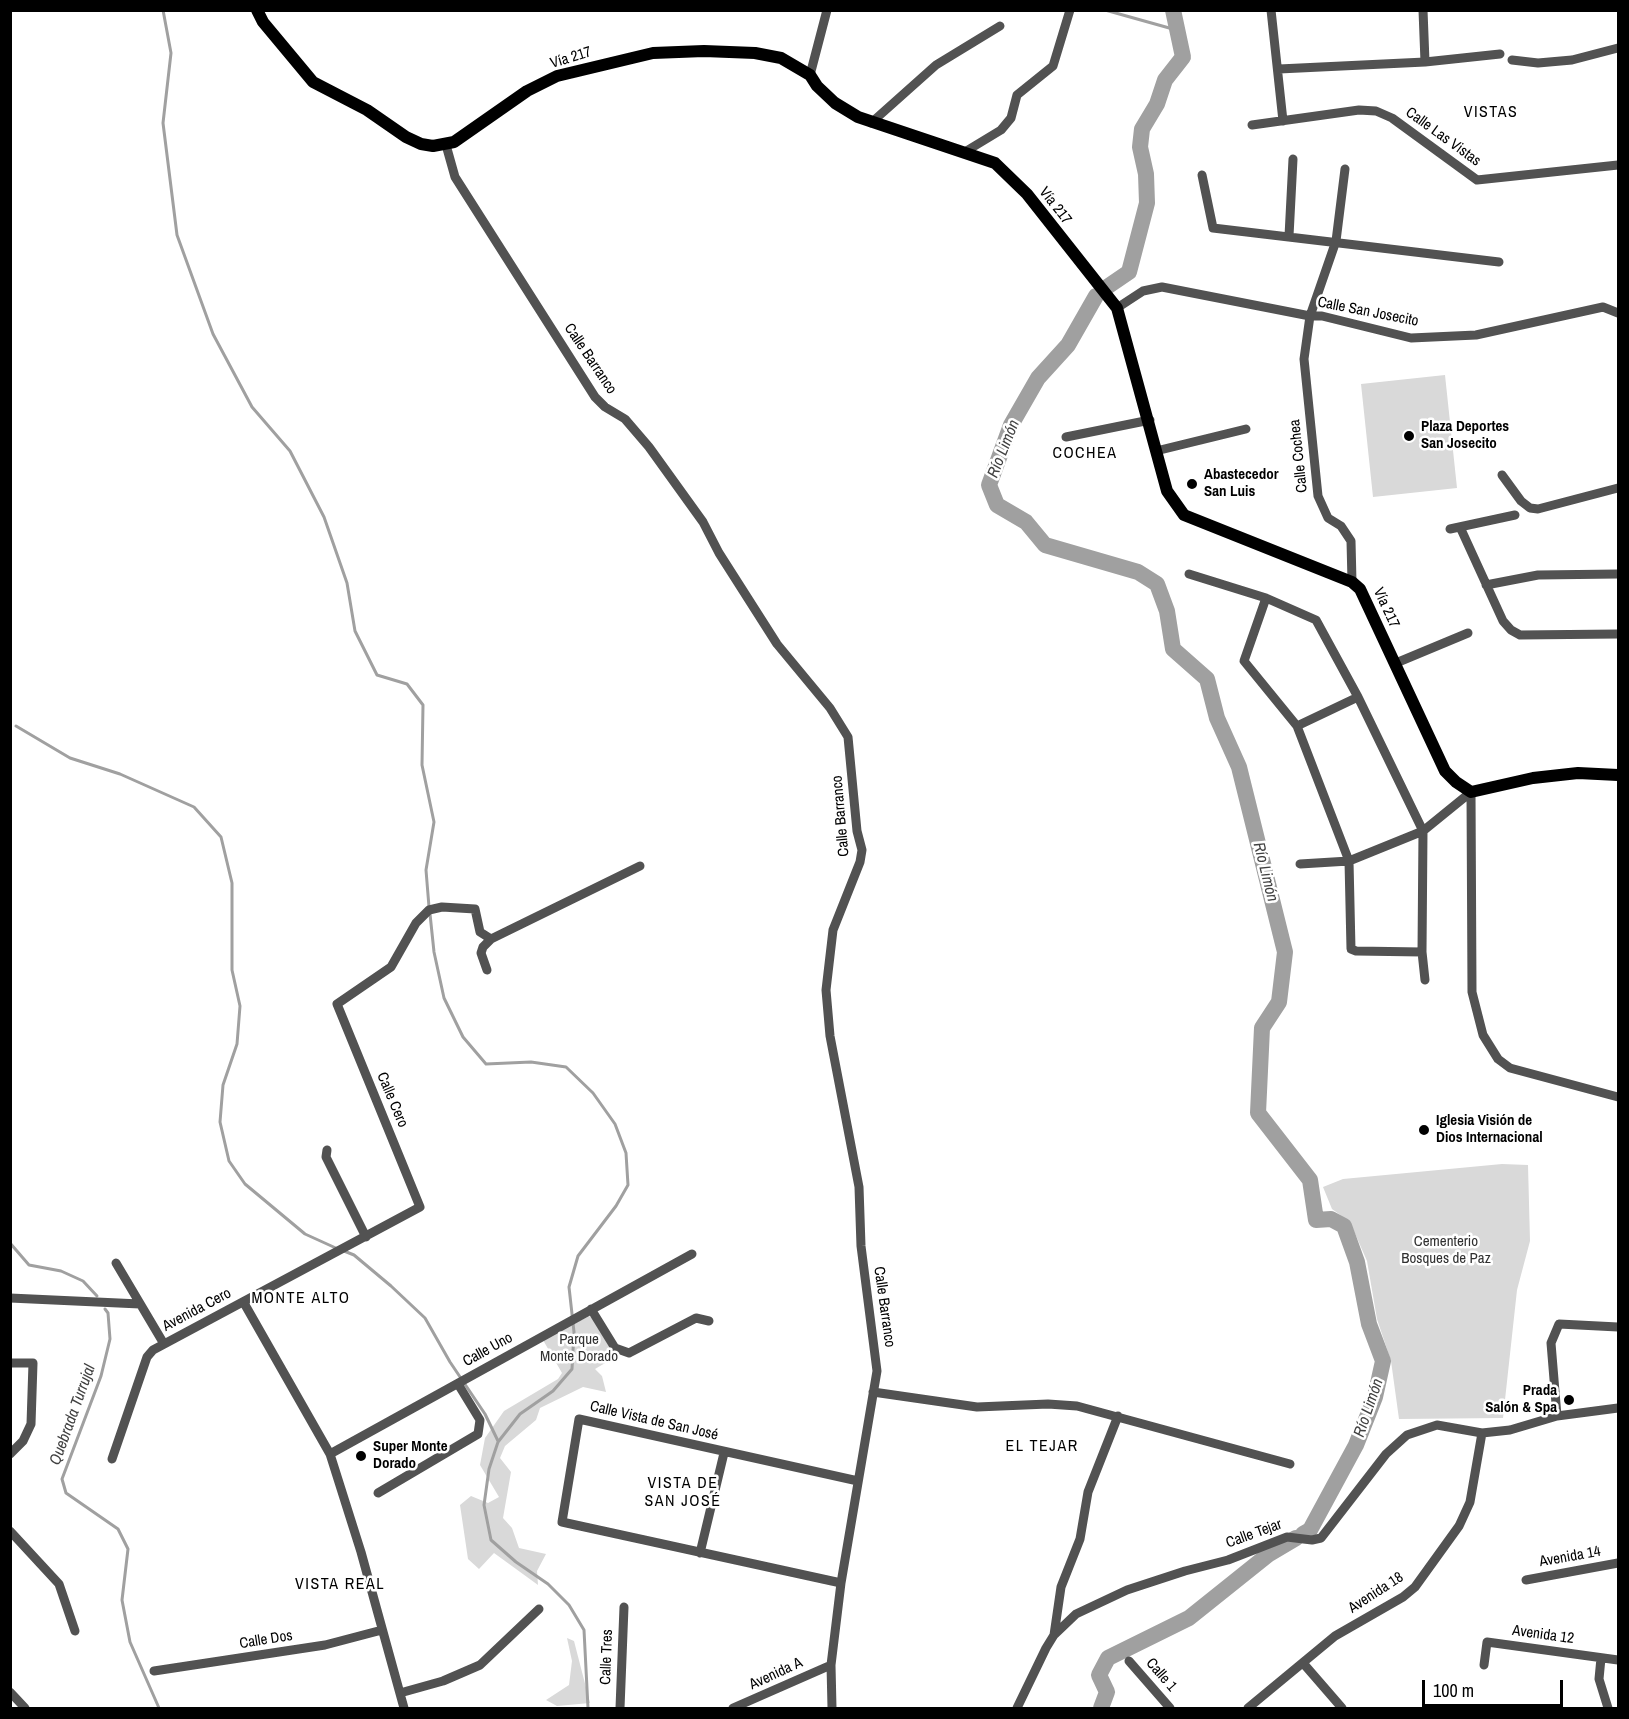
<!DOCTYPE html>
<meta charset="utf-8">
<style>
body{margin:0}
#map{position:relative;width:1629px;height:1719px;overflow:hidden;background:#fff;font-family:"Archivo Narrow",sans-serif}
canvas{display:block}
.frame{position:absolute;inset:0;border:12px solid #000;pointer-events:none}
.scale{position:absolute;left:1422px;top:1680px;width:141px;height:27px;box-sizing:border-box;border:3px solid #000;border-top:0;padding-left:8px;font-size:18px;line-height:21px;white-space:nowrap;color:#000;-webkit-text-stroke:4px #fff;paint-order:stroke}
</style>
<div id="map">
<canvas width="1629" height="1719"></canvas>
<div class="frame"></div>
<div class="scale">100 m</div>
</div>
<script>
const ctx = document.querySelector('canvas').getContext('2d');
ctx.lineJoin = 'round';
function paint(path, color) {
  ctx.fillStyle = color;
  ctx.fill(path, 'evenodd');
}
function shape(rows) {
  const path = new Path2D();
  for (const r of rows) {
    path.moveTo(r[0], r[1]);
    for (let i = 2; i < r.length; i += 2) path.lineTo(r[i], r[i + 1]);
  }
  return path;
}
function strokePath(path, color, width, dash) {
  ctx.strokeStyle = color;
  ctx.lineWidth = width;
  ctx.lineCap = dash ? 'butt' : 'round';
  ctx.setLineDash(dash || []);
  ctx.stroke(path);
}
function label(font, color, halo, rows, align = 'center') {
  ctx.font = font + ' "Archivo Narrow",sans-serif';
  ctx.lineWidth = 5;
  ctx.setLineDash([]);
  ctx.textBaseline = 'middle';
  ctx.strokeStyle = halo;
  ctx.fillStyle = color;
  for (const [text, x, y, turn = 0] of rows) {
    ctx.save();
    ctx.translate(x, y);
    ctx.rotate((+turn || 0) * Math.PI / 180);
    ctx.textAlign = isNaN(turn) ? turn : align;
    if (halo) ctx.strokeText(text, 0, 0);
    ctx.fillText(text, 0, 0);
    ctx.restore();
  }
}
const green = shape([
 [1445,375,1457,488,1373,497,1361,384],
 [1502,1164,1528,1165,1530,1241,1517,1290,1503,1418,1399,1419,1391,1361,1377,1319,1367,1261,1350,1222,1332,1209,1323,1187,1343,1179],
 [589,1316,593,1319,617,1356,595,1369,602,1376,606,1392,583,1387,540,1408,536,1420,505,1446,500,1458,511,1472,503,1518,512,1528,519,1548,546,1554,537,1571,538,1585,494,1553,479,1569,468,1559,460,1505,471,1496,488,1503,499,1497,480,1465,485,1438,504,1411,558,1379,562,1373,543,1340],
 [567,1638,574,1641,590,1703,557,1706,546,1700,569,1685,572,1661]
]);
const stream = shape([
 [163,10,171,53,163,123,177,235,213,334,252,407,290,451,324,517,347,583,355,631,377,675,407,684,423,705,422,765,434,822,426,870,429,907],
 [1105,10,1180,31],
 [16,726,70,758,120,774,194,807,221,837,232,883,232,970,240,1006,237,1044,223,1085,220,1122,229,1161,245,1184,305,1234,338,1249],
 [430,914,434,952,444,998,463,1037,486,1064,531,1062,566,1067,593,1093,615,1124,626,1153,628,1185,616,1206,578,1256,569,1287,574,1332,572,1369,553,1391,520,1414,498,1442,489,1469,484,1505,491,1540,516,1562,548,1584,569,1605,584,1630,588,1708],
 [10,1243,29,1265,61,1271,83,1281,97,1296],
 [344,1251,354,1255,391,1286,425,1318,450,1362,485,1414,498,1441],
 [105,1309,108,1313,110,1339,101,1376,62,1479,66,1493,118,1529,128,1549,122,1600,130,1642,159,1708]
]);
const river = shape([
 [1107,287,1129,272,1147,203,1146,174,1140,147,1142,129,1157,104,1165,80,1183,57,1173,10],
 [1096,296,1068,345,1038,378,1011,425,989,485,997,505,1026,522,1045,545,1138,572,1157,584,1167,611,1173,649,1207,679,1217,718,1239,767,1285,952,1279,1002,1262,1028,1258,1113,1310,1180,1316,1220,1331,1219,1344,1226,1357,1262,1369,1324,1383,1361,1375,1397,1356,1445,1310,1530,1303,1534],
 [1101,1708,1107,1692,1099,1675,1108,1658,1189,1618,1269,1554,1296,1538]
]);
const minor = shape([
 [1271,10,1283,121],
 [1423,10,1425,62],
 [1512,60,1538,63,1572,60,1618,48],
 [1279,69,1425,62,1500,54],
 [810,75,827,10],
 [871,123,936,65,1000,26],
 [1252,125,1359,110,1376,111,1392,118,1477,180,1618,165],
 [446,145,455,177,595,397,605,407,625,419,649,447,703,522,719,553,777,644,830,708,848,737,857,831,862,850,860,862,833,930,826,990,830,1036,859,1187,861,1246,877,1371,841,1583,831,1665,832,1708],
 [963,153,1001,130,1011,118,1017,95,1053,66,1070,10],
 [1345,169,1336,241,1310,316,1304,359,1318,496,1328,518,1341,526,1351,541,1352,582],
 [1202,175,1213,228,1499,262],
 [1289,236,1293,159],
 [1117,308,1143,291,1162,287,1310,316,1322,316,1411,338,1476,335,1603,307,1618,313],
 [1066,437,1150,420],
 [1156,451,1246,429],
 [1502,475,1521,501,1530,508,1538,509,1618,488],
 [1460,527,1503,621,1511,630,1520,635,1618,634],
 [1450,529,1515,515],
 [1189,574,1266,598,1316,620,1358,697,1423,831,1422,952,1425,980],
 [1486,585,1538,575,1618,574],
 [1266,598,1244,661,1297,726,1349,861,1351,949,1356,951,1422,952],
 [1396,663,1468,633],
 [1297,726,1358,697],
 [1471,792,1472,992,1483,1035,1498,1059,1510,1068,1618,1097],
 [1300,864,1349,861,1423,831,1471,792],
 [487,970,481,953,483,947,491,939],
 [327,1150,326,1157,366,1237],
 [116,1263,164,1344],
 [10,1298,140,1304],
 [244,1303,330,1454,361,1552,404,1708],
 [591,1309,615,1348,629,1353,696,1318,709,1321],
 [10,1363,33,1363,31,1424,23,1441,10,1454],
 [873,1392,977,1407,1048,1404,1077,1406,1290,1464],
 [1557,1416,1551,1343,1559,1324,1618,1327],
 [330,1454,692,1254],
 [112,1459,147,1357,153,1350,420,1207,337,1004,391,967,416,923,429,910,442,907,475,909,480,932,491,939,640,866],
 [378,1493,478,1434,480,1420,458,1384],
 [10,1531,59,1584,75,1631],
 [700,1553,724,1453],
 [1526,1580,1618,1563],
 [841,1583,562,1522,579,1419,858,1481],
 [1054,1635,1061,1587,1080,1539,1088,1492,1118,1416],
 [1601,1658,1599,1679,1608,1708],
 [1129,1661,1170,1708],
 [1303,1663,1342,1708],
 [1484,1665,1487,1642,1618,1660],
 [154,1671,325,1645,382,1630],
 [10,1692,25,1708],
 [400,1693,443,1681,480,1665,539,1609],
 [620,1708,624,1607],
 [733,1708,831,1665],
 [1017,1708,1046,1648,1054,1635,1076,1614,1127,1590,1185,1571,1228,1560,1287,1537,1312,1540,1321,1538,1386,1454,1407,1435,1437,1425,1482,1433,1510,1430,1557,1416,1618,1408],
 [1248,1708,1335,1636,1403,1597,1415,1587,1459,1526,1470,1502,1482,1433]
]);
const major = shape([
 [257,10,263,22,313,82,367,110,406,137,421,144,433,146,454,142,527,91,557,76,653,53,704,51,755,53,781,58,810,75,817,86,835,103,858,117,995,163,1027,194,1117,308,1167,491,1184,515,1352,582,1360,589,1445,771,1456,782,1471,792,1533,778,1578,773,1618,775]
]);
const markers = [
 [1409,436,6,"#000"],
 [1192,484,6,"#000"],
 [1424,1130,6,"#000"],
 [1569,1400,6,"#000"],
 [361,1456,6,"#000"]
];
const streetNames = [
 ["Vía 217",571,58,-17],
 ["Calle Las Vistas",1443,137,36],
 ["Vía 217",1055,206,52],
 ["Calle San Josecito",1368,312,11],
 ["Calle Barranco",590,359,56],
 ["Calle Cochea",1299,456,-96],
 ["Vía 217",1386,608,65],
 ["Calle Barranco",841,816,-95],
 ["Calle Cero",392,1100,67],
 ["Calle Barranco",884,1307,82],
 ["Avenida Cero",197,1310,-28],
 ["Calle Uno",488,1350,-29],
 ["Calle Vista de San José",654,1421,13],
 ["Calle Tejar",1254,1534,-20],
 ["Avenida 14",1570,1557,-10],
 ["Avenida 18",1376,1593,-33],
 ["Avenida 12",1543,1635,8],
 ["Calle Dos",266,1640,-9],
 ["Calle Tres",607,1657,-88],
 ["Avenida A",776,1674,-25],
 ["Calle 1",1161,1675,49]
];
const poiNames = [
 ["Plaza Deportes",1421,427],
 ["San Josecito",1421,444],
 ["Abastecedor",1204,475],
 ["San Luis",1204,492],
 ["Iglesia Visión de",1436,1121],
 ["Dios Internacional",1436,1138],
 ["Prada",1557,1391,"right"],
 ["Salón & Spa",1557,1408,"right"],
 ["Super Monte",373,1447],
 ["Dorado",373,1464]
];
const parkNames = [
 ["Cementerio",1446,1242],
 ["Bosques de Paz",1446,1259],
 ["Parque",579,1340],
 ["Monte Dorado",579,1357]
];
const neighbourhoodNames = [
 ["VISTAS",1491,113],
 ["COCHEA",1085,454],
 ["MONTE ALTO",301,1299],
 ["EL TEJAR",1042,1447],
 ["VISTA DE",683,1484],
 ["SAN JOSÉ",683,1502],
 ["VISTA REAL",340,1585]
];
const waterNames = [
 ["Río Limón",1004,449,-68],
 ["Río Limón",1265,872,76],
 ["Río Limón",1369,1408,-71],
 ["Quebrada Turrujal",73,1415,-70]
];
paint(green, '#d9d9d9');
strokePath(stream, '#a0a0a0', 3);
strokePath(river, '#a0a0a0', 16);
strokePath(minor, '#525252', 9);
strokePath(major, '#000', 12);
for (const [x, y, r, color] of markers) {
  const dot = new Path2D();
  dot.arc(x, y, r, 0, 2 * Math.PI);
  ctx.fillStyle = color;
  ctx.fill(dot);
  strokePath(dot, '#fff', 2);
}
label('15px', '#000', '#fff', streetNames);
label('bold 15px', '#000', '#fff', poiNames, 'left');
label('15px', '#303030', '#fff', parkNames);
ctx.letterSpacing = '1.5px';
label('16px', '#000', '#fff', neighbourhoodNames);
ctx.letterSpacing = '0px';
label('italic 16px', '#414141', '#fff', waterNames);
</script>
